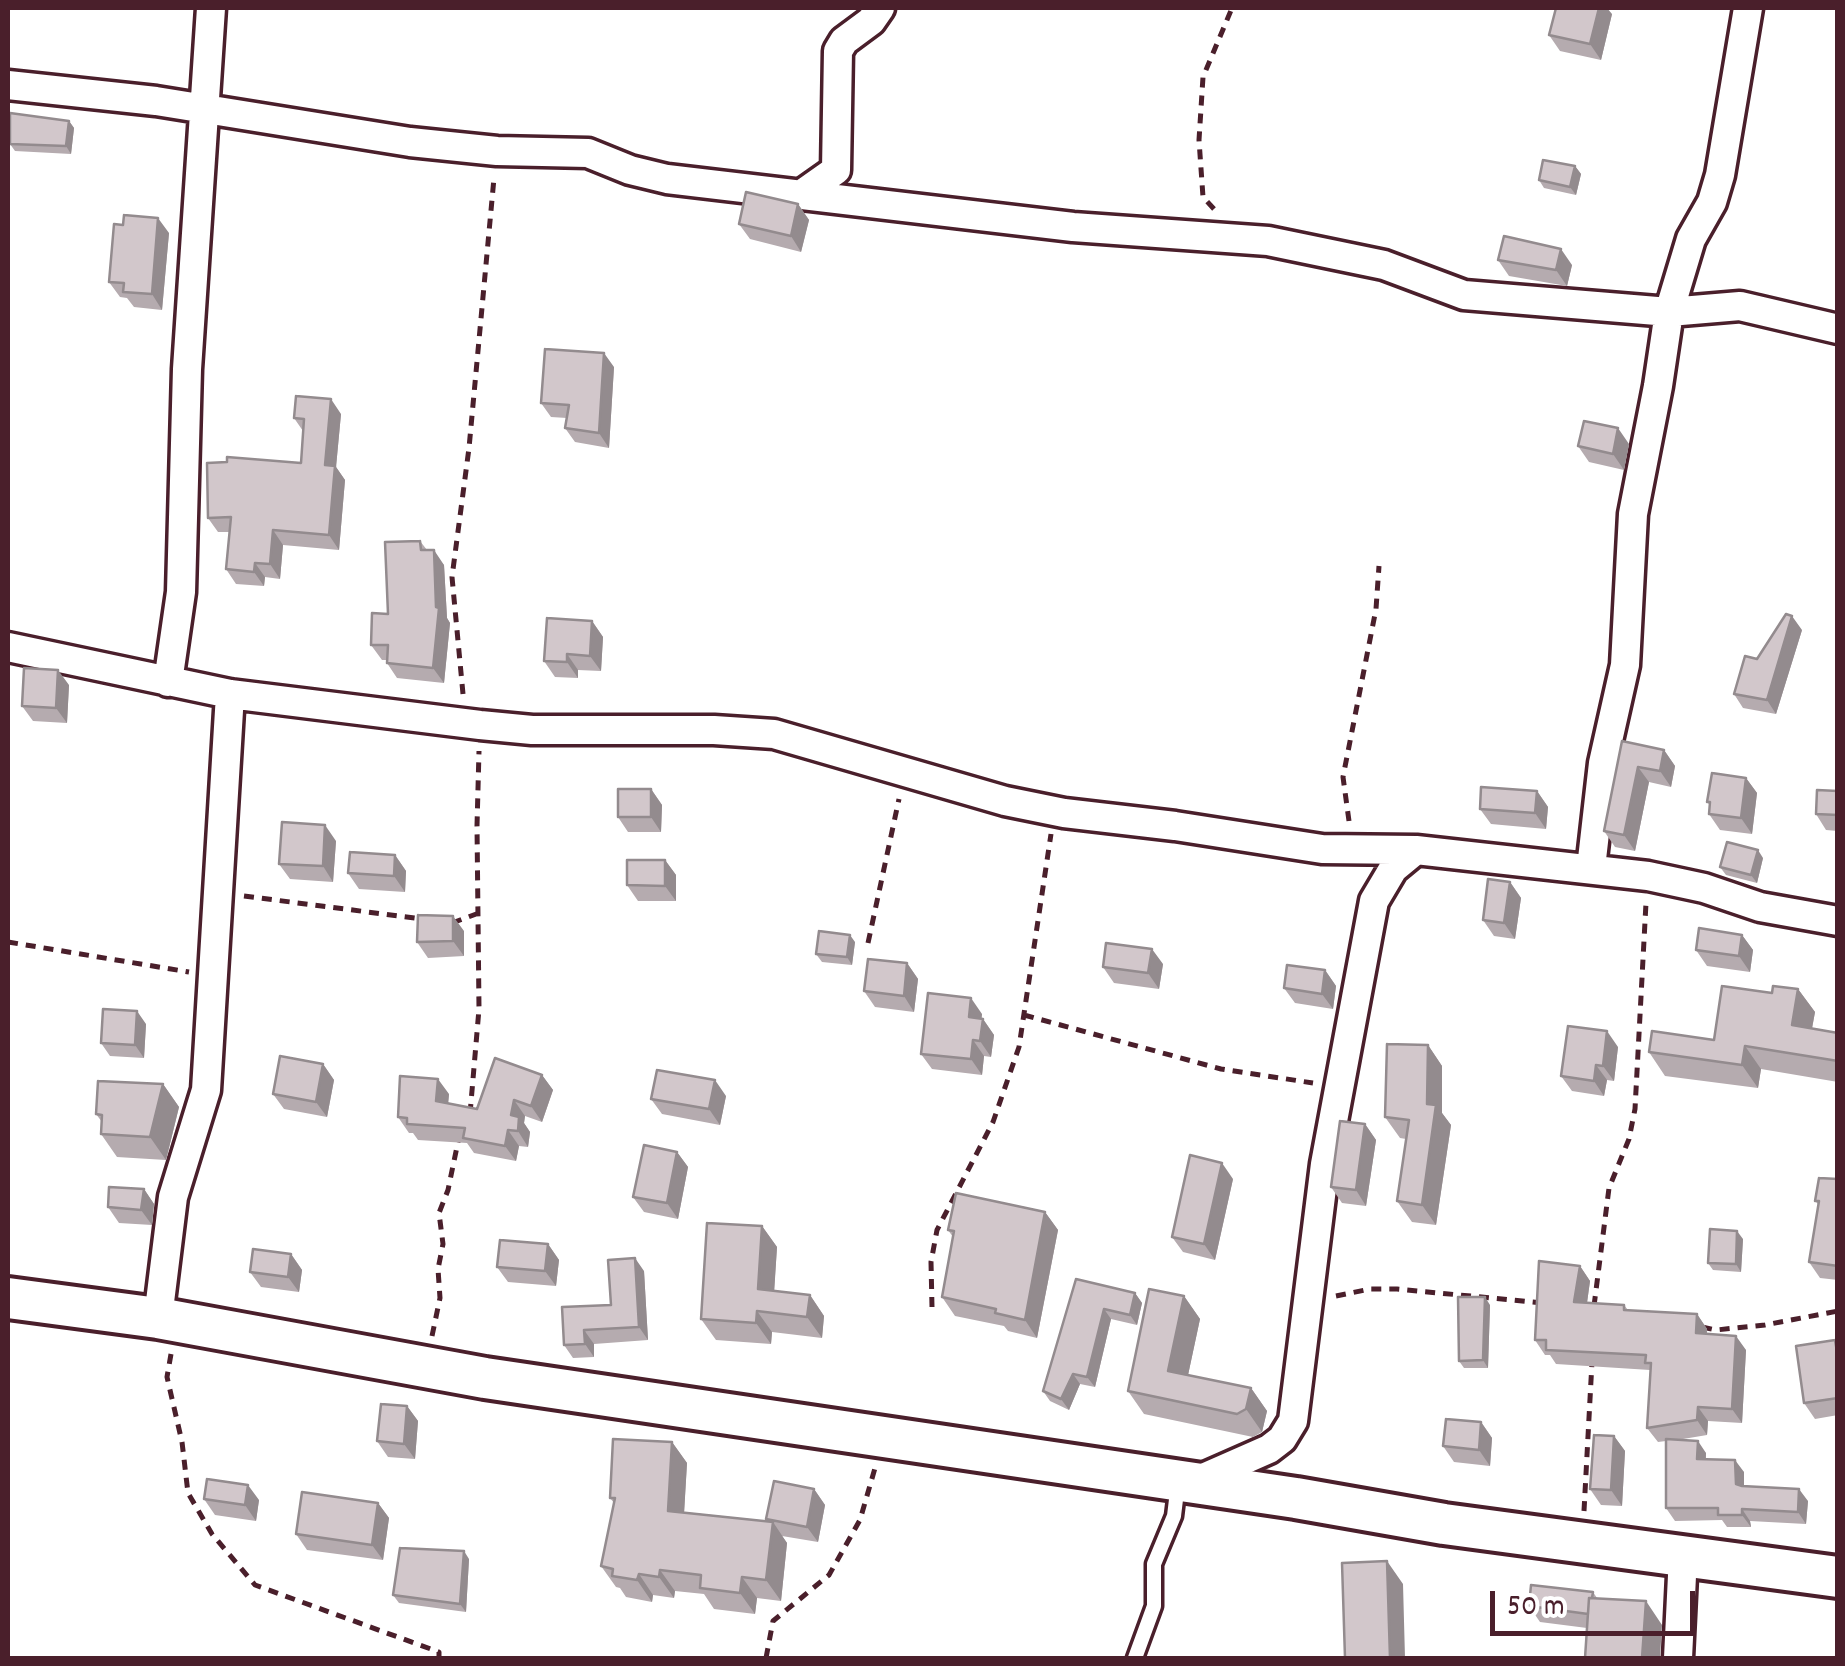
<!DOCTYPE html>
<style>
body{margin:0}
#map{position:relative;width:1845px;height:1666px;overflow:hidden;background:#fff;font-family:Dekko,sans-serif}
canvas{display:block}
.frame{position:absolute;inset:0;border:10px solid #4a1f2b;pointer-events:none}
.scale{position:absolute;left:1490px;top:1591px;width:205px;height:45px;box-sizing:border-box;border:5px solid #4a1f2b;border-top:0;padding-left:12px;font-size:30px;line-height:35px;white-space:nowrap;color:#4a1f2b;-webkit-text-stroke:8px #fff;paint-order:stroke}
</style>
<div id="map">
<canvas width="1845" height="1666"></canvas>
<div class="frame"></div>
<div class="scale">50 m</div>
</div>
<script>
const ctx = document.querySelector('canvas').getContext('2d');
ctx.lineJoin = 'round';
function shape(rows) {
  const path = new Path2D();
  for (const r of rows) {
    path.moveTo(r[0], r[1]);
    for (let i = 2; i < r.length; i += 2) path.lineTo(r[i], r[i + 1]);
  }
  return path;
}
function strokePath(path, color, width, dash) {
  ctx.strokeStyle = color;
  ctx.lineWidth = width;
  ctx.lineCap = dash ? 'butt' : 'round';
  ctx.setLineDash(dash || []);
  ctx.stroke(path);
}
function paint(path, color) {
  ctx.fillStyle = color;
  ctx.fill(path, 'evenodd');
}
const path = shape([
 [1214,209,1203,197,1199,140,1203,77,1232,8],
 [463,694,452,577,469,448,494,178],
 [1349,821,1343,777,1376,609,1379,566],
 [244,896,422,919],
 [452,923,479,913],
 [8,942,189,972],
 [868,943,899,799],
 [1024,1015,1221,1069,1313,1083],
 [470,1114,479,1009,477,826,479,751],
 [1336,1296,1370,1289,1397,1289,1543,1303],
 [1594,1306,1609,1188,1629,1139,1635,1109,1646,903],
 [932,1307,931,1262,937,1230,993,1122,1019,1047,1051,834],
 [1702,1327,1716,1330,1765,1325,1838,1311],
 [432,1336,440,1298,438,1269,443,1244,439,1213,448,1190,459,1137],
 [171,1354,167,1377,182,1442,188,1493,212,1534,255,1585,439,1652,439,1658],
 [1584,1511,1592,1362],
 [766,1658,773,1621,829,1575,860,1520,875,1468]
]);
const lane = shape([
 [1135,1658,1154,1606,1154,1564,1174,1516,1178,1483]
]);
const street = shape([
 [8,85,156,101,410,142,497,151,588,153,630,170,667,179,1073,227,1268,241,1384,265,1464,295,1669,312,1740,306,1838,329],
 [802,194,836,170,838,51,844,41,871,21,880,8],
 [8,647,230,694,480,725,532,730,714,730,774,734,1005,801,1064,813,1175,826,1322,849,1416,850,1648,876,1704,888,1760,907,1838,921],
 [168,682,181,592,187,369,211,8],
 [1591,868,1603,763,1625,665,1633,514,1658,386,1669,312,1691,239,1712,202,1720,175,1748,8],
 [158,1318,173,1197,206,1090,230,694],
 [1194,1482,1269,1449,1282,1439,1293,1421,1325,1164,1374,901,1393,869,1416,850],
 [1678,1658,1683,1555]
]);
const secondary = shape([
 [8,1298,158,1318,485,1378,1296,1498,1444,1524,1838,1577]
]);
const wall = shape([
 [1612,14,1601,60,1560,51,1549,35],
 [69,121,74,128,71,154,15,151,10,144],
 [1575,166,1581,174,1576,195,1544,188,1539,180],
 [798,204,809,220,801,252,750,239,739,224],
 [123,225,169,233,162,310,134,307,127,298,120,297,109,282],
 [1498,260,1572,265,1567,286,1509,276],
 [614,367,609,448,575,442,565,428,567,418,551,417,541,403],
 [341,414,336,467,345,480,339,550,283,545,280,579,265,577,264,586,236,584,226,569,230,532,218,532,208,518,301,463,303,431,294,418],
 [1629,444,1624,470,1589,462,1578,446],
 [420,541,427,550,444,565,447,618,450,623,444,683,397,678,387,663,387,660,382,660,371,645,388,614],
 [592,621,603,637,601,671,578,670,578,678,555,677,544,661],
 [1802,630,1776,714,1743,708,1734,694,1757,659],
 [69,685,67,723,33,721,22,706],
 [1622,741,1664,750,1675,766,1671,787,1649,782,1635,851,1615,847,1604,831],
 [1746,778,1757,793,1752,834,1720,830,1709,814,1710,805,1707,802],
 [651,789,662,805,661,832,628,832,618,817],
 [1537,791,1548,807,1546,829,1491,824,1480,809],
 [1838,791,1838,831,1826,830,1816,814],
 [336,841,333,882,290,879,279,864],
 [395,855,406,871,405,892,359,889,348,873],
 [1763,858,1757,883,1726,875,1720,867],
 [665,860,676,875,676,901,638,901,627,885],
 [1510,882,1521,898,1515,939,1494,936,1483,920],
 [464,931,464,956,428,958,417,942],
 [1742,935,1753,950,1750,972,1707,966,1696,950],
 [855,942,852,965,822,962,816,954],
 [907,963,918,979,914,1012,875,1007,864,991],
 [1163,964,1159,989,1114,983,1103,967],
 [1325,970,1336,986,1333,1009,1295,1003,1284,988],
 [1798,989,1815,1012,1812,1029,1838,1033,1838,1082,1761,1069,1758,1088,1665,1076,1649,1052,1714,1040,1772,993],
 [982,1014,981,1019,983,1019,994,1035,991,1057,984,1056,982,1075,932,1069,921,1054],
 [146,1024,144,1058,110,1056,101,1043],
 [1428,1045,1442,1066,1442,1113,1451,1125,1436,1225,1412,1222,1397,1201,1406,1139,1400,1138,1385,1117],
 [1618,1047,1614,1081,1607,1080,1604,1096,1572,1091,1561,1076],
 [323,1064,334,1080,327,1117,284,1109,273,1094],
 [542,1075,553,1090,542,1122,525,1116,524,1123,530,1132,528,1147,519,1146,516,1161,474,1153,467,1143,418,1140,413,1133,409,1133,398,1117,449,1094,448,1103,477,1109],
 [163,1084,179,1107,166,1160,117,1157,101,1134,102,1122,96,1114],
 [726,1096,720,1125,662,1114,651,1099],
 [1365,1124,1376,1140,1366,1206,1342,1203,1331,1187],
 [677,1152,688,1167,678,1219,644,1212,633,1197],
 [1233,1179,1215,1260,1183,1252,1172,1237],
 [1838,1179,1838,1280,1820,1278,1809,1262,1819,1205,1815,1201],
 [144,1189,154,1204,152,1225,119,1223,108,1207],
 [1045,1212,1058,1230,1037,1338,1008,1331,1004,1326,955,1316,942,1297,953,1237,948,1230],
 [762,1226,777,1247,774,1291,810,1295,824,1316,822,1338,772,1332,771,1344,716,1340,701,1319],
 [1743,1239,1741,1272,1713,1270,1708,1263],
 [548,1244,559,1260,556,1286,508,1282,497,1267],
 [291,1254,302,1270,299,1292,261,1287,250,1272],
 [1580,1266,1590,1281,1587,1303,1624,1305,1628,1310,1697,1314,1707,1329,1707,1334,1746,1350,1742,1423,1708,1421,1707,1435,1677,1440,1706,1453,1706,1459,1744,1472,1744,1486,1808,1501,1806,1524,1750,1521,1751,1527,1727,1527,1722,1520,1675,1521,1666,1508,1666,1441,1658,1442,1647,1428,1650,1370,1556,1364,1550,1355,1545,1355,1535,1340],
 [644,1271,648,1340,594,1344,594,1357,573,1358,564,1345,611,1305],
 [1076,1279,1135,1293,1142,1303,1137,1325,1111,1319,1095,1387,1080,1384,1069,1410,1050,1401,1043,1391],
 [1184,1296,1200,1319,1188,1375,1251,1388,1267,1411,1262,1432,1253,1437,1144,1414,1128,1391],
 [1490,1305,1488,1368,1464,1368,1459,1361],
 [1838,1344,1838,1415,1815,1419,1804,1403],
 [407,1406,418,1421,415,1459,388,1457,377,1441],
 [1481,1422,1492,1438,1490,1466,1454,1462,1443,1446],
 [1614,1436,1625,1451,1622,1506,1601,1505,1590,1489],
 [672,1442,687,1463,684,1512,768,1521,766,1519,814,1489,825,1505,818,1542,782,1536,787,1543,781,1601,757,1598,755,1614,714,1609,704,1594,675,1591,674,1598,653,1595,652,1602,626,1597,620,1588,616,1587,601,1566,614,1503,610,1498],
 [204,1499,259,1500,256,1521,215,1515],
 [378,1503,389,1518,383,1560,307,1550,296,1534],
 [469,1559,466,1612,399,1603,393,1595],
 [1593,1592,1597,1598,1662,1625,1587,1628,1540,1622,1529,1606]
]);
const shadedWall = shape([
 [1599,8,1607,8,1612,14,1601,60,1590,44],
 [69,121,74,128,71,154,66,146],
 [1575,166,1581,174,1576,195,1570,187],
 [798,204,809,220,801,252,791,236],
 [158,218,169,233,162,310,152,294],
 [1561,249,1572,265,1567,286,1556,270],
 [604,353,614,367,609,448,599,433],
 [331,399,341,414,336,467,345,480,339,550,329,535,325,465],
 [1618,428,1629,444,1624,470,1613,454],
 [273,530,283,545,280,579,270,564],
 [434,550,444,565,447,618,450,623,444,683,433,668,436,607],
 [255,563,265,577,264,586,254,572],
 [1792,616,1802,630,1776,714,1767,700],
 [592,621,603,637,601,671,590,656],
 [567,654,578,670,578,678,567,662],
 [58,670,69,685,67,723,56,708],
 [1664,750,1675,766,1671,787,1660,771],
 [1638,767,1649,782,1635,851,1624,835],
 [1746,778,1757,793,1752,834,1741,818],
 [651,789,662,805,661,832,651,817],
 [1537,791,1548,807,1546,829,1535,813],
 [325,825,336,841,333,882,323,866],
 [1758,850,1763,858,1757,883,1751,875],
 [395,855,406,871,405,892,394,876],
 [665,860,676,875,676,901,665,886],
 [1510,882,1521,898,1515,939,1504,923],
 [453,916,464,931,464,956,453,941],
 [850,935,855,942,852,965,847,957],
 [1742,935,1753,950,1750,972,1739,956],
 [1152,949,1163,964,1159,989,1148,973],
 [907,963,918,979,914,1012,904,996],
 [1325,970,1336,986,1333,1009,1322,994],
 [1798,989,1815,1012,1808,1049,1792,1025],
 [971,998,982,1014,980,1033,969,1017],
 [137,1011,146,1024,144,1058,135,1045],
 [983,1019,994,1035,991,1057,980,1041],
 [1607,1031,1618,1047,1614,1081,1603,1066],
 [973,1040,984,1056,982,1075,971,1059],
 [1428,1045,1442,1066,1442,1113,1451,1125,1436,1225,1422,1205,1427,1104],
 [1745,1046,1761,1069,1758,1088,1742,1065],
 [323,1064,334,1080,327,1117,316,1102],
 [1596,1065,1607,1080,1604,1096,1594,1081],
 [542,1075,553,1090,542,1122,531,1106],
 [438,1079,449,1094,447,1117,436,1101],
 [715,1080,726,1096,720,1125,709,1109],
 [163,1084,179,1107,166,1160,150,1137],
 [514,1100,525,1116,524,1123,530,1132,528,1147,518,1131,511,1115],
 [1365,1124,1376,1140,1366,1206,1356,1190],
 [508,1130,519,1146,516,1161,505,1146],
 [677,1152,688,1167,678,1219,667,1203],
 [1222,1163,1233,1179,1215,1260,1204,1244],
 [144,1189,154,1204,152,1225,141,1210],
 [1045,1212,1058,1230,1037,1338,1025,1320],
 [762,1226,777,1247,773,1310,758,1289],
 [1737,1231,1743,1239,1741,1272,1736,1264],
 [548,1244,559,1260,556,1286,545,1271],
 [291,1254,302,1270,299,1292,288,1277],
 [635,1258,644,1271,648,1340,639,1327],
 [1580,1266,1590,1281,1585,1317,1574,1302],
 [1135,1293,1142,1303,1137,1325,1130,1315],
 [810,1295,824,1316,822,1338,807,1317],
 [1184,1296,1200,1319,1184,1394,1168,1371],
 [1485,1297,1490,1305,1488,1368,1483,1360],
 [1104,1309,1111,1319,1095,1387,1087,1377],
 [757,1311,772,1332,771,1344,756,1323],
 [1697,1314,1707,1329,1706,1348,1696,1333],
 [584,1330,594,1344,594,1357,585,1344],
 [1736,1336,1746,1350,1742,1423,1732,1409],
 [1073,1374,1080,1384,1069,1410,1061,1399],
 [1251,1388,1267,1411,1262,1432,1246,1409],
 [407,1406,418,1421,415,1459,404,1444],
 [1698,1407,1708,1421,1707,1435,1697,1420],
 [1481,1422,1492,1438,1490,1466,1479,1450],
 [1614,1436,1625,1451,1622,1506,1611,1490],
 [1698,1441,1706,1453,1705,1471,1697,1459],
 [672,1442,687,1463,683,1532,668,1511],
 [1735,1460,1744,1472,1744,1496,1736,1484],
 [248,1485,259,1500,256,1521,245,1505],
 [814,1489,825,1505,818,1542,807,1527],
 [1799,1489,1808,1501,1806,1524,1798,1512],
 [378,1503,389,1518,383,1560,372,1545],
 [1742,1509,1750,1521,1751,1527,1742,1515],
 [773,1522,787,1543,781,1601,766,1580],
 [464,1551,469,1559,466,1612,460,1604],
 [1387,1561,1403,1584,1405,1658,1390,1658],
 [660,1570,675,1591,674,1598,659,1577],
 [639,1574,653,1595,652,1602,637,1580],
 [742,1577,757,1598,755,1614,740,1593],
 [1646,1601,1662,1625,1660,1658,1642,1658]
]);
const building = shape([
 [1556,8,1599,8,1590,44,1549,35,1556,8],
 [10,113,69,121,66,146,10,144,10,113],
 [1543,160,1575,166,1570,187,1539,180,1543,160],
 [746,192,798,204,791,236,739,224,746,192],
 [124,215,158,218,152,294,123,292,124,283,109,282,114,224,123,225,124,215],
 [1504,236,1561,249,1556,270,1498,260,1504,236],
 [545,349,604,353,599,433,565,428,569,405,541,403,545,349],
 [296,396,331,399,325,465,335,466,329,535,273,530,270,564,255,563,254,572,226,569,231,517,208,518,207,463,227,462,227,457,301,463,304,419,294,418,296,396],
 [1584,421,1618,428,1613,454,1578,446,1584,421],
 [420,541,421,550,434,550,436,607,439,608,433,668,387,663,388,645,371,645,372,613,388,614,385,542,420,541],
 [1786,614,1792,616,1767,700,1734,694,1745,656,1757,659,1786,614],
 [547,618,592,621,590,656,567,654,567,662,544,661,547,618],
 [24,668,58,670,56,708,22,706,24,668],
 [1622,741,1664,750,1660,771,1638,767,1624,835,1604,831,1622,741],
 [1712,773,1746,778,1741,818,1709,814,1710,802,1707,802,1712,773],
 [1481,787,1537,791,1535,813,1480,809,1481,787],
 [618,789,651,789,651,817,618,817,618,789],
 [1817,790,1838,791,1838,815,1816,814,1817,790],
 [282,822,325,825,323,866,279,864,282,822],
 [1727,842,1758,850,1751,875,1720,867,1727,842],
 [350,852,395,855,394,876,348,873,350,852],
 [627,860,665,860,665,886,627,885,627,860],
 [1488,879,1510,882,1504,923,1483,920,1488,879],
 [418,915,453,916,453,941,417,942,418,915],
 [1699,928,1742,935,1739,956,1696,950,1699,928],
 [819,931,850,935,847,957,816,954,819,931],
 [1106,943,1152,949,1148,973,1103,967,1106,943],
 [868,959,907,963,904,996,864,991,868,959],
 [1287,965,1325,970,1322,994,1284,988,1287,965],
 [1722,986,1772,993,1773,986,1798,989,1792,1025,1838,1033,1838,1061,1745,1046,1742,1065,1649,1052,1652,1031,1714,1040,1722,986],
 [928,993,971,998,969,1017,983,1019,980,1041,973,1040,971,1059,921,1054,928,993],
 [103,1009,137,1011,135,1045,101,1043,103,1009],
 [1568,1026,1607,1031,1603,1066,1596,1065,1594,1081,1561,1076,1568,1026],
 [1387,1044,1428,1045,1427,1104,1436,1105,1422,1205,1397,1201,1409,1120,1385,1117,1387,1044],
 [280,1056,323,1064,316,1102,273,1094,280,1056],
 [495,1058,542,1075,531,1106,514,1100,511,1115,519,1117,518,1131,508,1130,505,1146,463,1138,465,1128,407,1124,407,1118,398,1117,400,1076,438,1079,436,1101,477,1109,495,1058],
 [657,1070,715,1080,709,1109,651,1099,657,1070],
 [98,1081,163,1084,150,1137,101,1134,102,1115,96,1114,98,1081],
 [1340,1121,1365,1124,1356,1190,1331,1187,1340,1121],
 [644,1145,677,1152,667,1203,633,1197,644,1145],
 [1190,1155,1222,1163,1204,1244,1172,1237,1190,1155],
 [1819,1178,1838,1179,1838,1266,1809,1262,1819,1201,1815,1201,1819,1178],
 [109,1187,144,1189,141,1210,108,1207,109,1187],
 [956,1193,1045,1212,1025,1320,995,1313,996,1309,942,1297,954,1231,948,1230,956,1193],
 [707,1223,762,1226,758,1289,810,1295,807,1317,757,1311,756,1323,701,1319,707,1223],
 [1710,1229,1737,1231,1736,1264,1708,1263,1710,1229],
 [500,1240,548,1244,545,1271,497,1267,500,1240],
 [253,1249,291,1254,288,1277,250,1272,253,1249],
 [635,1258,639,1327,584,1330,585,1344,564,1345,562,1307,611,1305,608,1260,635,1258],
 [1539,1261,1580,1266,1574,1302,1624,1305,1624,1310,1697,1314,1696,1333,1736,1336,1732,1409,1698,1407,1697,1420,1647,1428,1651,1363,1645,1363,1646,1355,1546,1350,1546,1340,1535,1340,1539,1261],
 [1076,1279,1135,1293,1130,1315,1104,1309,1087,1377,1073,1374,1061,1399,1043,1391,1076,1279],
 [1149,1289,1184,1296,1168,1371,1251,1388,1246,1409,1237,1414,1128,1391,1149,1289],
 [1458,1297,1485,1297,1483,1360,1459,1361,1458,1297],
 [1835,1340,1838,1358,1838,1398,1804,1403,1796,1346,1835,1340],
 [381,1404,407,1406,404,1444,377,1441,381,1404],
 [1446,1419,1481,1422,1479,1450,1443,1446,1446,1419],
 [1594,1435,1614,1436,1611,1490,1590,1489,1594,1435],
 [613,1439,672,1442,668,1511,773,1522,766,1580,742,1577,740,1593,700,1588,701,1575,660,1570,659,1577,639,1574,637,1580,612,1576,613,1569,601,1566,615,1498,610,1498,613,1439],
 [1666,1439,1698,1441,1697,1459,1735,1460,1736,1484,1742,1486,1799,1489,1798,1512,1742,1509,1742,1515,1718,1515,1718,1508,1666,1508,1666,1439],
 [207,1479,248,1485,245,1505,204,1499,207,1479],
 [774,1481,814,1489,807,1527,766,1519,774,1481],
 [302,1492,378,1503,372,1545,296,1534,302,1492],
 [400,1548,464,1551,460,1604,393,1595,400,1548],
 [1387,1561,1390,1658,1345,1658,1342,1563,1387,1561],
 [1531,1585,1593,1592,1592,1598,1589,1598,1588,1614,1529,1606,1531,1585],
 [1589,1598,1646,1601,1642,1658,1585,1658,1589,1598]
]);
strokePath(lane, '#4a1f2b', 21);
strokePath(street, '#4a1f2b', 35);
strokePath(secondary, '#4a1f2b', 48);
strokePath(path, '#4a1f2b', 5, [10, 8]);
strokePath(lane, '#fff', 14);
strokePath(street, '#fff', 28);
strokePath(secondary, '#fff', 40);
paint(wall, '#b5abaf');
paint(shadedWall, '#938b8e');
paint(building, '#d2c7cb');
strokePath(building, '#938b8e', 2.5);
</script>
